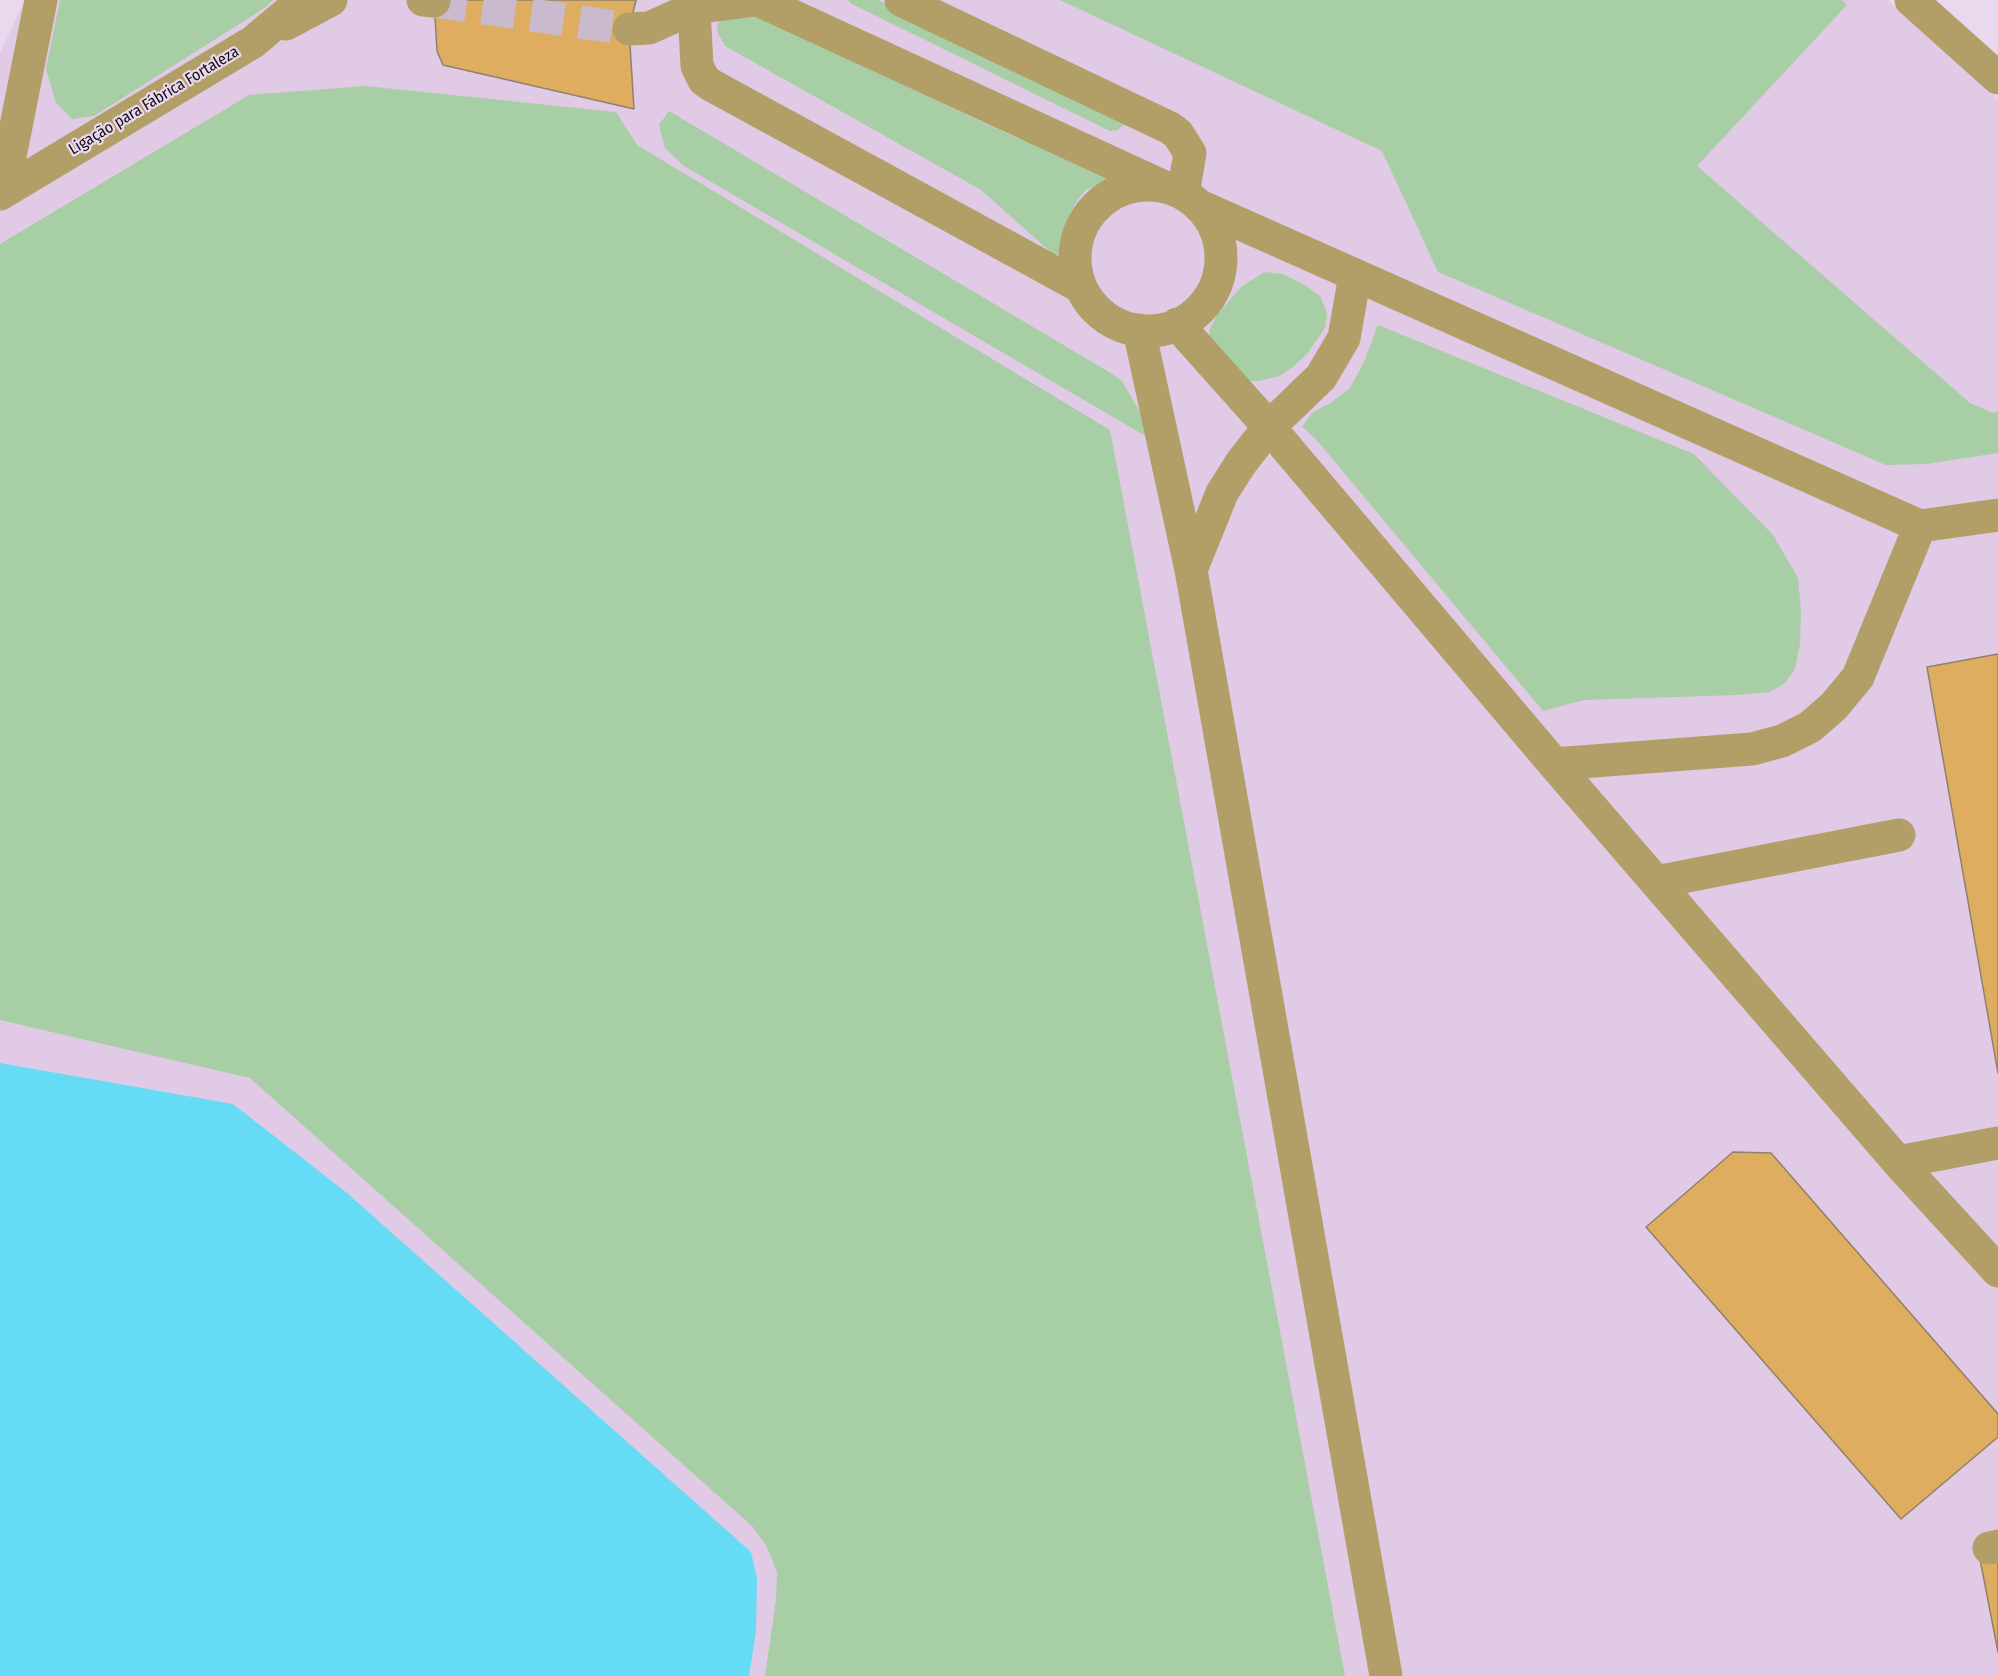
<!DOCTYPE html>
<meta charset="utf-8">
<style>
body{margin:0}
canvas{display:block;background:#ead8ee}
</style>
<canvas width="1998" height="1676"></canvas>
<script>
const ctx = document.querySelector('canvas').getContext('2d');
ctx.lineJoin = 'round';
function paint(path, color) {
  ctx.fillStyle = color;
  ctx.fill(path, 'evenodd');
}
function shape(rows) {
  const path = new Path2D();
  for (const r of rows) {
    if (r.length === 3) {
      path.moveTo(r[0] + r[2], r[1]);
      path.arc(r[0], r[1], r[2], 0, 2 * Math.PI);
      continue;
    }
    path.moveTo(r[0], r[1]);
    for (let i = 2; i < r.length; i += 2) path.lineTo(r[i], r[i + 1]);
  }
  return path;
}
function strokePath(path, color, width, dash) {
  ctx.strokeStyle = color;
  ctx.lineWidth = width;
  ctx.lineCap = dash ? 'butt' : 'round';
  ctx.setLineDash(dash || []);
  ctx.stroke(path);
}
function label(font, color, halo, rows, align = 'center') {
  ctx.font = font + ' "Fira Sans Condensed",sans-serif';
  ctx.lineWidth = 4.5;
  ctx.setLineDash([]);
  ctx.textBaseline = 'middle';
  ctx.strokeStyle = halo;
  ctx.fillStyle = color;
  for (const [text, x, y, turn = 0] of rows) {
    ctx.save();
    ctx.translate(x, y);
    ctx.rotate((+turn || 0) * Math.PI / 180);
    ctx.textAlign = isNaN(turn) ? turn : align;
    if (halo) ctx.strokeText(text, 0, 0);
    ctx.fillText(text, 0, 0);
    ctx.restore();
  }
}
const built = shape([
 [25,0,1888,0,1998,99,1998,1676,0,1676,0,53]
]);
const green = shape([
 [60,0,273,0,266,7,94,116,72,119,56,103,46,69],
 [848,0,878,0,1127,123,1117,130,1110,131,850,3],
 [1060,0,1842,0,1847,5,1697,166,1970,403,1993,413,1998,411,1998,453,1926,464,1886,465,1438,272,1382,151],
 [747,12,1017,138,1109,171,1109,180,1086,190,1078,199,1069,216,1062,253,1054,255,981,190,725,46,718,33,717,26,720,20],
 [365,86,616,112,637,145,1110,430,1345,1676,765,1676,776,1600,777,1572,766,1545,752,1526,250,1078,0,1020,0,244,249,95],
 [669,111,1109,372,1122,381,1150,430,1147,433,1142,434,684,166,665,148,659,125],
 [1265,272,1283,274,1303,284,1320,296,1327,313,1325,328,1307,354,1293,367,1279,376,1259,381,1247,381,1208,342,1210,329,1217,315,1242,286],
 [1378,325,1694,454,1773,535,1798,578,1801,610,1800,644,1795,669,1784,684,1769,692,1737,695,1584,700,1543,711,1315,438,1302,427,1312,413,1332,402,1350,388,1364,362]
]);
const water = shape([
 [0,1063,233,1104,347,1193,751,1552,757,1579,756,1632,749,1676,0,1676]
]);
const building = shape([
 [434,0,636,0,629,29,634,109,443,65,437,51,434,0],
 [1998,654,1998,1073,1927,667,1998,654],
 [1733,1152,1771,1153,1998,1414,1998,1437,1901,1519,1646,1227,1733,1152],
 [1998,1556,1998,1652,1980,1559,1998,1556]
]);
const minorTunnel = shape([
 [434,1,629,29]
]);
const minor = shape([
 [423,0,434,1],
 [690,0,694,8,697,66,704,80,711,85,1081,287],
 [758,0,1160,185],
 [901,0,1170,128,1178,134,1190,153,1183,194],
 [1911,0,1998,78],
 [286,24,331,0],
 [629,29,649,28,694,8,755,0],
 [1148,258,73],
 [3,192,41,0],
 [0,194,253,42,303,0],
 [1200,206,1920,526,1998,515],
 [1177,324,1269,427,1554,764,1898,1162,1998,1271],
 [1139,330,1191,570,1386,1676],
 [1191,570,1222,493,1241,463,1269,427,1321,377,1344,338,1355,275],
 [1554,764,1752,749,1782,741,1810,727,1834,706,1858,677,1920,526],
 [1656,882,1899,835],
 [1898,1162,1998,1143],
 [1989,1548,1998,1546]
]);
const streetNames = [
 ["Ligação para Fábrica Fortaleza",154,101,-31]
];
paint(built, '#e0cae5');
paint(green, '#a8cea5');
paint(water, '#65dbf5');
paint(building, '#dfad60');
strokePath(building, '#90816d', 1.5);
strokePath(minorTunnel, '#cabacd', 33, [33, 16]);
strokePath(minor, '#b19f67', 33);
label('16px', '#120d14', '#ead8ee', streetNames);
</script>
